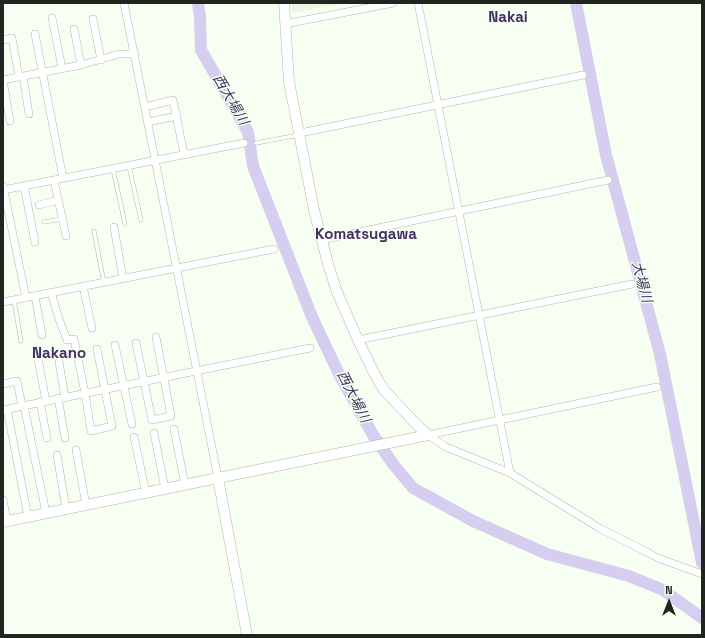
<!DOCTYPE html>
<meta charset="utf-8">
<style>
body{margin:0}
#map{position:relative;width:705px;height:638px;overflow:hidden;background:#f6fff1;font-family:"Space Grotesk",sans-serif}
canvas{display:block}
.frame{position:absolute;inset:0;border:4px solid #212520;pointer-events:none}
.north{position:absolute;left:649px;top:582px;width:40px;height:40px;-webkit-text-stroke:3px #f6fff1;paint-order:stroke;rotate:0deg;font-size:11px;font-weight:700;line-height:16px;text-align:center;color:#212520}
.north::after{content:'';display:block;margin:auto;width:14px;height:18px;background:#212520;clip-path:polygon(50% 0,100% 100%,50% 72%,0 100%)}
</style>
<div id="map">
<canvas width="705" height="638"></canvas>
<div class="frame"></div>
<div class="north">N</div>
</div>
<script>
const ctx = document.querySelector('canvas').getContext('2d');
ctx.lineJoin = 'round';
function paint(path, color) {
  ctx.fillStyle = color;
  ctx.fill(path, 'evenodd');
}
function shape(rows) {
  const path = new Path2D();
  for (const r of rows) {
    path.moveTo(r[0], r[1]);
    for (let i = 2; i < r.length; i += 2) path.lineTo(r[i], r[i + 1]);
  }
  return path;
}
function strokePath(path, color, width, dash) {
  ctx.strokeStyle = color;
  ctx.lineWidth = width;
  ctx.lineCap = dash ? 'butt' : 'round';
  ctx.setLineDash(dash || []);
  ctx.stroke(path);
}
function label(font, color, halo, rows, align = 'center') {
  ctx.font = font + ' "Space Grotesk","Noto Sans JP",sans-serif';
  ctx.lineWidth = 3;
  ctx.setLineDash([]);
  ctx.textBaseline = 'middle';
  ctx.strokeStyle = halo;
  ctx.fillStyle = color;
  for (const [text, x, y, turn = 0] of rows) {
    ctx.save();
    ctx.translate(x, y);
    ctx.rotate((+turn || 0) * Math.PI / 180);
    ctx.textAlign = isNaN(turn) ? turn : align;
    if (halo) ctx.strokeText(text, 0, 0);
    ctx.fillText(text, 0, 0);
    ctx.restore();
  }
}
const built = shape([
 [291,3,346,3,292,13]
]);
const river = shape([
 [198,3,200,18,201,50,248,132,253,166,312,317,339,374,373,435,393,464,413,488,473,521,547,554,629,576,663,590,702,618],
 [576,3,606,155,660,354,702,563]
]);
const lane = shape([
 [256,143,299,135],
 [129,166,141,220],
 [113,169,125,224],
 [44,222,62,219],
 [94,231,104,283],
 [14,300,21,341]
]);
const street = shape([
 [124,3,218,478],
 [418,3,510,473],
 [52,18,62,68],
 [93,19,101,60],
 [285,24,393,3],
 [74,29,81,65],
 [35,34,63,178],
 [3,40,12,38,19,77],
 [23,76,29,114],
 [3,80,81,65,119,54,135,54],
 [3,80,10,121],
 [145,107,173,100,184,154],
 [148,122,177,116],
 [300,133,583,75],
 [54,180,66,236],
 [3,186,26,298],
 [24,186,35,242],
 [3,190,244,143],
 [39,205,58,200],
 [114,227,123,279],
 [321,240,608,180],
 [83,286,92,328],
 [51,292,59,319,67,340,74,339,85,393,91,431,112,426,97,349],
 [35,296,42,335],
 [3,302,274,249],
 [358,340,632,284],
 [136,343,152,420,171,416,156,337],
 [115,345,132,424],
 [38,359,46,401],
 [59,362,65,397],
 [3,384,17,381,22,406],
 [58,398,65,438],
 [40,402,47,438],
 [24,406,46,513],
 [7,409,28,517],
 [3,410,310,348],
 [174,429,185,485],
 [154,433,165,489],
 [428,435,446,447,510,473,601,529,637,547,658,558,702,574],
 [428,435,657,387],
 [134,437,146,493],
 [76,450,86,505],
 [57,455,66,509],
 [3,500,7,521]
]);
const secondary = shape([
 [284,3,289,82,314,210,328,264,337,292,358,340,373,371,383,389,417,425,428,435],
 [218,478,247,635],
 [3,522,428,435]
]);
const waterNames = [
 ["西大場川",230,100,60],
 ["大場川",641,282,75],
 ["西大場川",353,397,63]
];
const quarterNames = [
 ["Nakai",508,18],
 ["Komatsugawa",366,235],
 ["Nakano",59,354]
];
paint(built, '#e9f7e2');
strokePath(river, '#d6cef0', 12);
strokePath(lane, '#afb7ab', 4.5);
strokePath(street, '#afb7ab', 8);
strokePath(secondary, '#afb7ab', 11);
strokePath(lane, '#fff', 3.5);
strokePath(street, '#fff', 7);
strokePath(secondary, '#fff', 10);
label('italic 14px', '#423461', '#f6fff1', waterNames);
label('bold 15px', '#432e6a', '#f6fff1', quarterNames);
</script>
